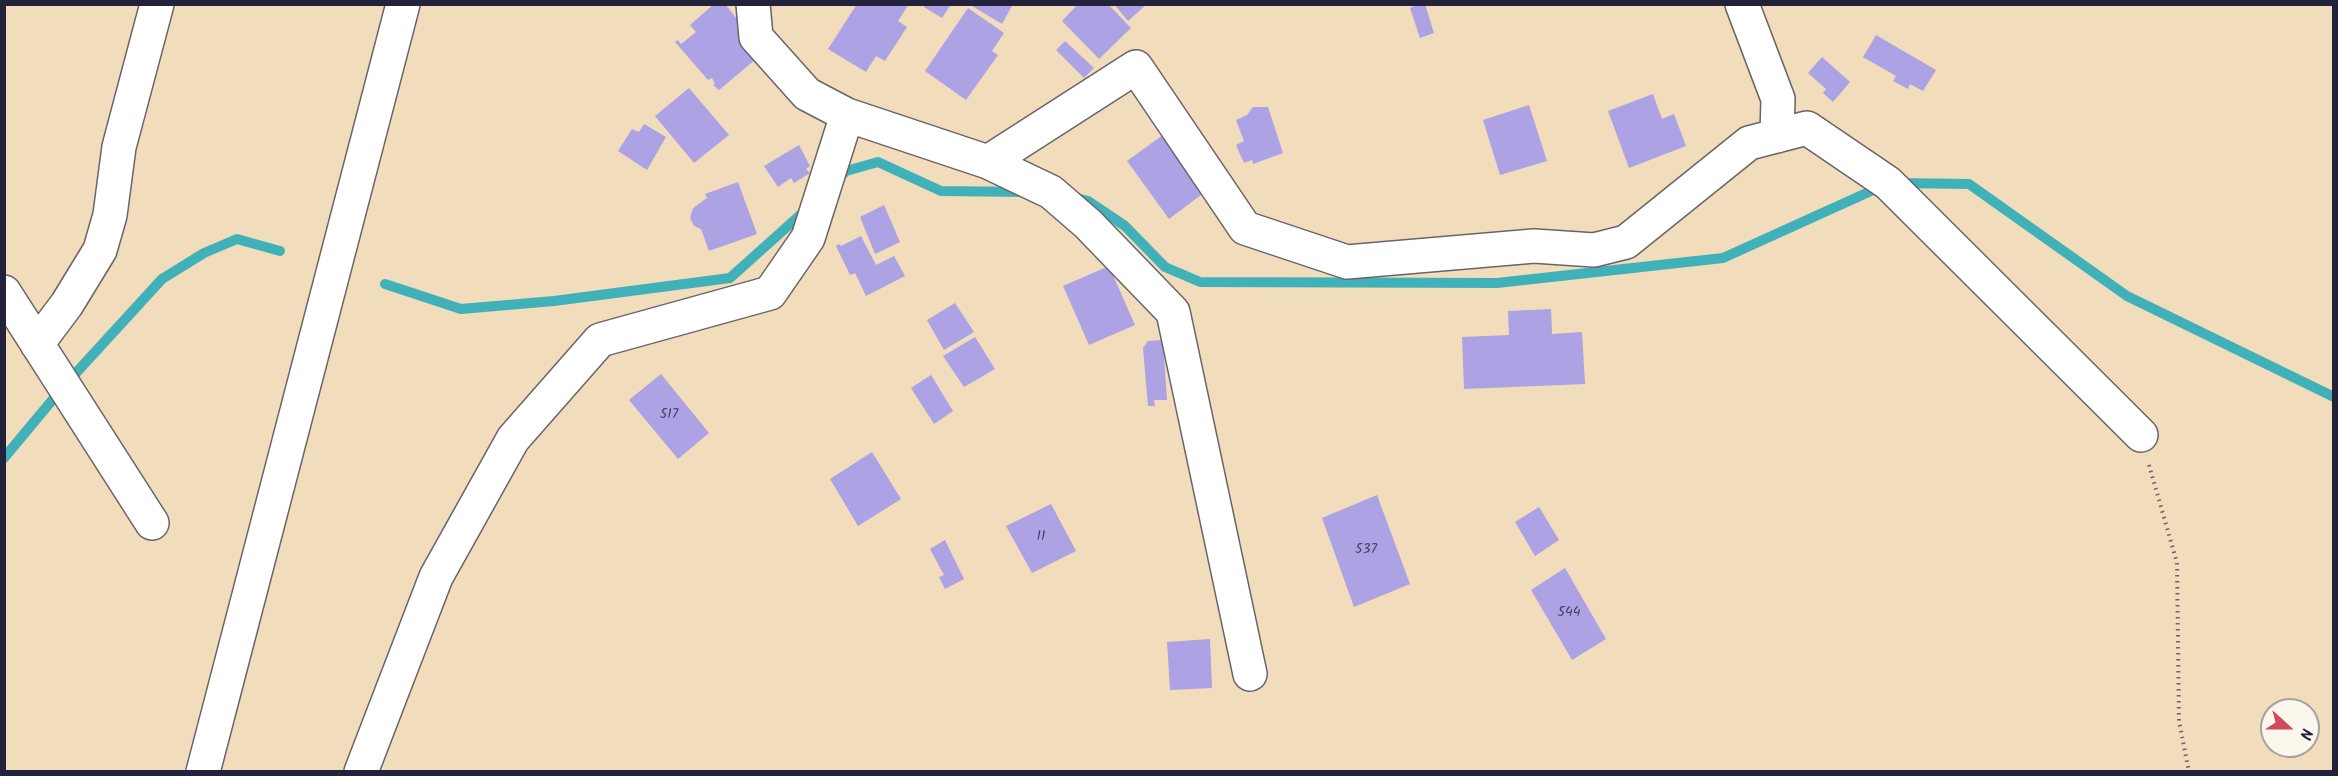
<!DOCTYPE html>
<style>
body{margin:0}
#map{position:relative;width:2338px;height:776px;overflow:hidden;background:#f1dcbc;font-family:Kalam,sans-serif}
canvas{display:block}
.frame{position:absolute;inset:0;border:6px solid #22223b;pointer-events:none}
.north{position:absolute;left:2260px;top:698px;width:60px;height:60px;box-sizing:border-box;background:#fbf7ec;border:2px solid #a4a2a5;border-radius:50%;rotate:111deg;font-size:16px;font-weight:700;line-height:24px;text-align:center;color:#22223b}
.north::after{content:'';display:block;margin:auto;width:21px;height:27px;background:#d1495b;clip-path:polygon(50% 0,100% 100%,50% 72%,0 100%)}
</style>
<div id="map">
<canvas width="2338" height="776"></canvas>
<div class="frame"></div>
<div class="north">N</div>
</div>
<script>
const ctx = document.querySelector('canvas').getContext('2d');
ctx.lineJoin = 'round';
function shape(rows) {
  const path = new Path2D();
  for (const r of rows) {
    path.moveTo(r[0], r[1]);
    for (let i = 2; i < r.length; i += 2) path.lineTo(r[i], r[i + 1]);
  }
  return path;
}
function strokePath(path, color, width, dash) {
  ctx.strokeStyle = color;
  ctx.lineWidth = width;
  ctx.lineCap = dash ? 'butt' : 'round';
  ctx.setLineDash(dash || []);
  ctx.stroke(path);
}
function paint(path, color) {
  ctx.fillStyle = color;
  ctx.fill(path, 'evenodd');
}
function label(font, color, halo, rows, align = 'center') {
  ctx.font = font + ' Kalam,sans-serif';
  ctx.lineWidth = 4.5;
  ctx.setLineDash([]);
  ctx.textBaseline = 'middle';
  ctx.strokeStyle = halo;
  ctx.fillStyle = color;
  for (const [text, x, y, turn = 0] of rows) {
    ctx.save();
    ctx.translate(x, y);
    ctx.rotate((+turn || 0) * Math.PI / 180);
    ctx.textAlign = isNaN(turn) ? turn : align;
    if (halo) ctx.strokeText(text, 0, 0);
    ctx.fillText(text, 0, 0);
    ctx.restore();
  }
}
const stream = shape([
 [836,181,846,171,878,162,941,191,1025,192],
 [1897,183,1969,184,2127,296,2334,397],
 [1073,197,1088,201,1125,226,1165,267,1200,282,1497,283,1723,258,1882,186],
 [385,284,461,309,554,301,730,278,808,208],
 [4,458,64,386,162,279,204,253,237,239,280,251]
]);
const building = shape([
 [714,4,725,4,750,35,756,59,719,90,713,85,715,84,712,78,708,80,675,42,678,40,681,44,696,32,690,25],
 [857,4,909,4,898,21,907,27,885,61,876,56,866,72,828,49],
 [926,4,951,4,942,18,924,7],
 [969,4,1013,4,1002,24],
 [1078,4,1108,4,1131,28,1099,59,1062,21],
 [1114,4,1147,4,1128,21],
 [1420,4,1425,4,1434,33,1420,38,1410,8],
 [968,8,1004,33,992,51,998,55,966,100,925,71],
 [1876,35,1936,70,1923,91,1910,84,1908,89,1893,81,1896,76,1863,57],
 [1065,41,1094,68,1084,78,1056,50],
 [1822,57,1850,82,1833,102,1823,93,1826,89,1808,73],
 [689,88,729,135,694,163,655,116],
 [1653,94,1662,119,1674,114,1686,146,1629,168,1608,111],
 [1529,105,1547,161,1500,175,1483,120],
 [1253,107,1268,107,1283,153,1253,164,1252,160,1244,163,1236,145,1244,141,1236,120,1247,115],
 [644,124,666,137,647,170,618,151,632,129,639,132],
 [1167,132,1209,189,1169,219,1127,161],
 [799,145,810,166,806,169,810,173,794,183,791,178,778,187,764,166],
 [738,182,757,234,709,251,701,229,694,226,690,218,693,208,707,198,705,194],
 [884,205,900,242,875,254,860,217],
 [861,236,876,265,894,256,905,276,866,296,855,273,850,275,836,246,839,244,841,246],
 [1109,266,1135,325,1089,345,1063,286],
 [955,303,974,332,944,350,927,320],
 [1551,309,1552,334,1582,332,1585,384,1464,389,1462,337,1509,335,1508,311],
 [975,337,995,369,964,387,943,356],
 [1163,340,1167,400,1154,400,1155,406,1148,406,1143,348,1148,341],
 [661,374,709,433,678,459,629,400],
 [931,375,953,411,934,424,911,388],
 [872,452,901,499,858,526,830,479],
 [1377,495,1410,584,1354,607,1322,518],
 [1051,504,1076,551,1032,573,1006,526],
 [1539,507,1559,540,1535,556,1515,522],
 [945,540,964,579,945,589,939,577,944,575,930,549],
 [1565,568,1606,639,1572,660,1531,590],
 [1210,639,1212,688,1170,690,1167,642]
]);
const path = shape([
 [2149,465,2177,563,2179,721,2189,772]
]);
const minor = shape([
 [753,4,756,37,807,94,847,115,988,162,1051,192,1088,224,1173,312,1250,674],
 [1742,4,1778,99,1777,136],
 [988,162,1136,67,1245,228,1347,262,1534,246,1594,250,1626,242,1749,143,1807,128,1888,183,2141,435],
 [4,292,152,523],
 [37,344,67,304,100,250,110,215,119,147,157,4],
 [361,772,436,577,513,439,600,340,770,293,808,238,847,115]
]);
const major = shape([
 [203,772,403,4]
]);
const numberNames = [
 ["517",669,416],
 ["11",1041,538],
 ["537",1366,551],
 ["544",1569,614]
];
strokePath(stream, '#41b1b9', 10);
paint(building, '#aca2e4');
strokePath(minor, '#6a6368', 36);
strokePath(major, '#6a6368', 36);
strokePath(path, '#6a6368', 4, [1.5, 4.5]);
strokePath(minor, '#fff', 33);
strokePath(major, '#fff', 33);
label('14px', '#444265', null, numberNames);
</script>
